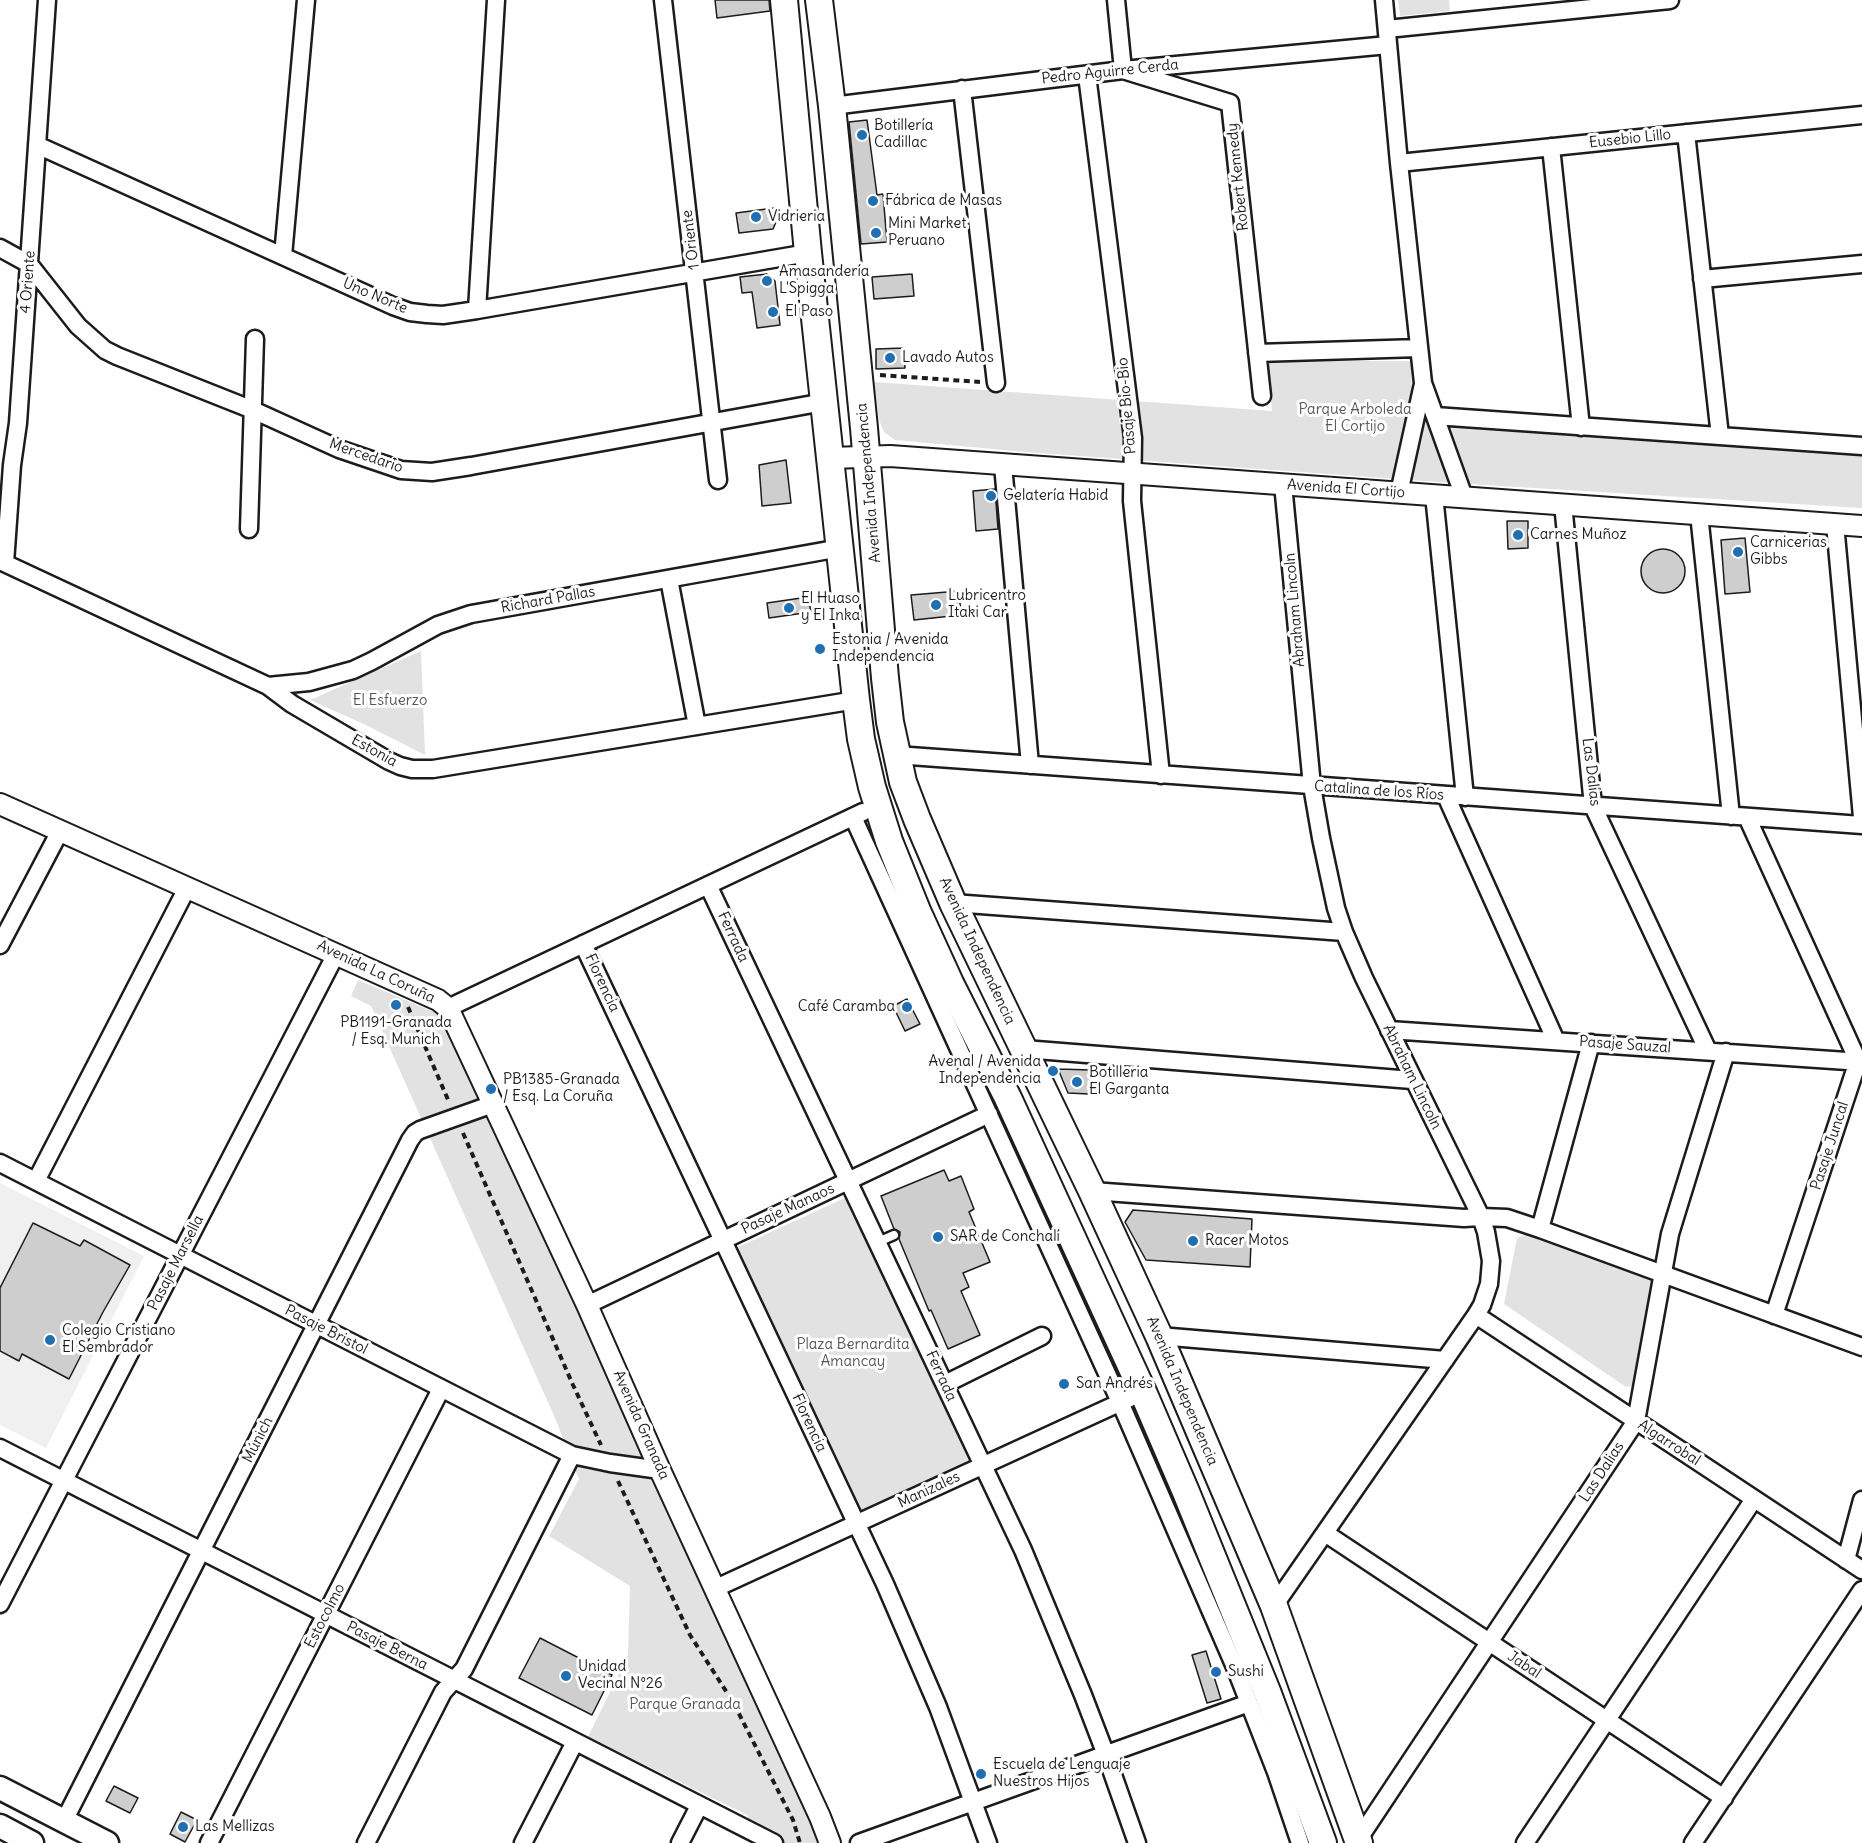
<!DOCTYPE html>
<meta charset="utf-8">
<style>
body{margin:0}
canvas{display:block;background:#fff}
</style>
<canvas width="1862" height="1843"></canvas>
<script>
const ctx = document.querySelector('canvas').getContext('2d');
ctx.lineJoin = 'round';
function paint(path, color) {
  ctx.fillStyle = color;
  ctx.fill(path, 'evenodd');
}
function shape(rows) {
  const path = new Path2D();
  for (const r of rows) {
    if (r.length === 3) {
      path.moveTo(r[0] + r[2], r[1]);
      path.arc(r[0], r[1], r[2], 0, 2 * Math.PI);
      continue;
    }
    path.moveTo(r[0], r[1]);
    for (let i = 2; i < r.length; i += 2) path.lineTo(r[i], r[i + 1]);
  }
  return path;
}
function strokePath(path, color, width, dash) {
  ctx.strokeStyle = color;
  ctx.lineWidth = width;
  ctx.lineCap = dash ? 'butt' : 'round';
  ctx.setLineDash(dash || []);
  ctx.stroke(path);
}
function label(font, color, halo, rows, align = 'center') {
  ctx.font = font + ' Delius,sans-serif';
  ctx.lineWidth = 6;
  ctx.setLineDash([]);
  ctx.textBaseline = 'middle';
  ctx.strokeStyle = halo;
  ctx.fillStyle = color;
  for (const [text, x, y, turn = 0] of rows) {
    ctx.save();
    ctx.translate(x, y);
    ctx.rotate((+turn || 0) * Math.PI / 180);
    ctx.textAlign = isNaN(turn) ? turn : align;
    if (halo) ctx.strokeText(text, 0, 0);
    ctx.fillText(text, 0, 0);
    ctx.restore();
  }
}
const built = shape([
 [0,1183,144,1256,46,1448,0,1425]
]);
const green = shape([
 [1398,0,1449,0,1450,11,1400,16],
 [1267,361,1411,361,1412,413,1862,451,1862,508,1452,483,1025,452,895,440,884,432,879,420,874,382,1272,411],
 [421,651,425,755,366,725,310,700],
 [358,980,441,1015,768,1714,823,1843,757,1843,747,1815,588,1737,628,1655,630,1586,549,1536,579,1479,555,1418,371,1006,351,996],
 [847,1197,970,1460,860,1511,736,1248],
 [1527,1234,1657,1282,1637,1382,1632,1386,1626,1387,1504,1304,1517,1238]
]);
const building = shape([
 [715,0,769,0,770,11,717,18,715,0],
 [867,120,877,195,883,194,887,242,861,244,849,122,867,120],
 [774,208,776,222,773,229,739,233,736,213,774,208],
 [767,274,775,281,780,325,757,328,752,292,742,293,740,277,767,274],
 [912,274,914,296,874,299,872,277,912,274],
 [904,348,905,368,876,369,876,349,904,348],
 [786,460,791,503,762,506,759,465,786,460],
 [995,489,998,529,976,531,973,491,995,489],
 [1507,521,1528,521,1528,548,1508,549,1507,521],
 [1745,538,1750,592,1725,594,1721,540,1745,538],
 [1663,571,22],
 [959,591,961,615,914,620,911,595,959,591],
 [808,597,811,612,769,618,767,603,808,597],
 [907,999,920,1024,905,1031,893,1006,907,999],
 [1058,1069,1091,1070,1089,1094,1068,1093,1058,1069],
 [944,1170,949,1181,961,1176,974,1209,969,1212,990,1262,963,1273,969,1287,961,1291,980,1335,948,1349,931,1310,929,1311,899,1239,900,1232,894,1229,881,1196,944,1170],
 [1133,1210,1252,1219,1250,1267,1146,1260,1125,1222,1133,1210],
 [33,1223,80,1246,84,1240,130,1265,103,1312,69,1379,22,1354,19,1361,0,1351,0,1288,33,1223],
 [540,1638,612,1675,592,1715,519,1678,540,1638],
 [1206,1651,1221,1699,1207,1703,1192,1655,1206,1651],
 [114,1786,138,1798,130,1813,106,1801,114,1786],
 [181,1812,197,1820,185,1842,170,1834,181,1812]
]);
const path = shape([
 [880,375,980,382],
 [408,1007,449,1102],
 [463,1133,573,1385,601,1445],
 [618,1481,690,1635,733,1702,793,1820,800,1843]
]);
const service = shape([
 [878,1242,894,1235]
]);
const minor = shape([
 [663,0,718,480],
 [1116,0,1123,70,1230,103,1262,396],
 [1384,0,1399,163,1423,383,1464,497],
 [1387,29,1670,0],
 [1087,75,1133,438,1132,501,1161,775],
 [962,89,996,383],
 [832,106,1123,70,1388,45],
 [1686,133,1720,436],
 [37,145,393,306,410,312,427,314,443,315,477,310,808,253],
 [1551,147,1581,427],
 [1399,163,1862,115],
 [0,248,29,264,78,326,105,350,117,356,253,410,339,449,401,470,432,472,471,466,824,402],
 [283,256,306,0],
 [1702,279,1862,264],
 [477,310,496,0],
 [1257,353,1419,348],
 [1435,416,1862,446],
 [1003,465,1030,765],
 [1399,493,1423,384],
 [1434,495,1465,797],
 [1563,504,1593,806,1708,1051],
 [1699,514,1731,816],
 [1835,524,1862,817],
 [249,529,255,339],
 [0,561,268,686,292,704,389,761,400,766,412,769,433,769,856,700],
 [5,563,12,465,18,423,47,0],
 [669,579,697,726],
 [268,686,309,682,353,670,372,661,438,625,471,614,840,548],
 [896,755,1862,825],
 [1446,796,1556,1041],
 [853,817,1120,1402,1235,1667,1276,1772,1300,1843],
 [1747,817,1858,1061,1774,1315],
 [708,885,1023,1550,1083,1695,1106,1755,1137,1843],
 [953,903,1344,932],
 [583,944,885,1584,938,1707,988,1843],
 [0,945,60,831],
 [448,1008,863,812],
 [1389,1030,1862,1062],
 [1024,1049,1412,1080],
 [0,1163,572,1455,610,1463,660,1470],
 [36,1181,187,888],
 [1092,1191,1464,1218,1481,1217,1507,1218,1540,1229,1862,1347],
 [1540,1229,1591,1043],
 [587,1305,989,1114],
 [1476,1315,1862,1570],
 [1159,1336,1445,1360],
 [945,1384,1042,1336],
 [0,1448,774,1843],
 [1325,1533,1724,1798],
 [1846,1560,1862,1500],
 [716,1588,1130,1398],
 [0,1604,336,954],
 [1274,1606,1476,1315,1482,1305,1489,1284,1491,1261,1486,1232,1481,1217,1364,978,1344,932,1336,908,1321,838,1312,786,1283,484],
 [64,1821,410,1140,415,1133,420,1130,493,1104],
 [1358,1840,1636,1421,1670,1234,1726,1052],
 [209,1843,441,1389],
 [366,1843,443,1692,464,1669,572,1455],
 [523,1843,575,1742],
 [680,1843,699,1806],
 [859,1843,1249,1703],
 [1525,1843,1754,1499],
 [1693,1843,1862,1590]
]);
const tertiary = shape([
 [831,458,890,456,1862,526],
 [0,804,438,1000,448,1008,587,1305,660,1470,820,1817,830,1843]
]);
const secondary = shape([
 [0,1788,107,1843],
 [0,1826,32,1843]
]);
const primary = shape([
 [784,0,808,253,856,700,861,739,872,787,889,841,918,913,950,983,1008,1098,1143,1392,1186,1492,1268,1694,1323,1843],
 [819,0,832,106,864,428,885,678,890,722,903,782,917,819,953,903,1092,1191,1159,1336,1274,1606,1359,1843]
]);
const markers = [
 [862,135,6,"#1f6fb2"],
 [873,201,6,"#1f6fb2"],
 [756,217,6,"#1f6fb2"],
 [876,233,6,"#1f6fb2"],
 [767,281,6,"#1f6fb2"],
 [773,312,6,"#1f6fb2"],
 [890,358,6,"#1f6fb2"],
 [991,496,6,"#1f6fb2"],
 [1518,535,6,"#1f6fb2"],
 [1738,552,6,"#1f6fb2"],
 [936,605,6,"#1f6fb2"],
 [789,608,6,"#1f6fb2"],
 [820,649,6,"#1f6fb2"],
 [396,1005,6,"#1f6fb2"],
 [907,1007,6,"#1f6fb2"],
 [1053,1071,6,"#1f6fb2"],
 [1077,1082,6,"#1f6fb2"],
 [491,1089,6,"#1f6fb2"],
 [938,1237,6,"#1f6fb2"],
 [1193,1241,6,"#1f6fb2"],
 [50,1340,6,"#1f6fb2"],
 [1064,1384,6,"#1f6fb2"],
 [1216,1672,6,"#1f6fb2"],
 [566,1676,6,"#1f6fb2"],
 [981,1774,6,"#1f6fb2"],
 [183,1827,6,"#1f6fb2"]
];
const streetNames = [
 ["Pedro Aguirre Cerda",1110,72,-6],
 ["Eusebio Lillo",1630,139,-6],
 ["Robert Kennedy",1238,177,-96],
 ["1 Oriente",691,240,-97],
 ["4 Oriente",28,282,-86],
 ["Uno Norte",375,296,23],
 ["Pasaje Bio-Bio",1127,406,-95],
 ["Mercedario",366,456,19],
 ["Avenida Independencia",869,483,-95],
 ["Avenida El Cortijo",1346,489,4],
 ["Richard Pallas",548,600,-10],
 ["Abraham Lincoln",1295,610,-95],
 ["Estonia",374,751,29],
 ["Las Dalias",1591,772,83],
 ["Catalina de los Ríos",1379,791,4],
 ["Ferrada",733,937,65],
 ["Avenida Independencia",977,951,65],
 ["Avenida La Coruña",376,972,25],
 ["Florencia",602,983,65],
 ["Pasaje Sauzal",1625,1045,4],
 ["Abraham Lincoln",1412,1077,64],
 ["Pasaje Juncal",1830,1146,-72],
 ["Pasaje Manaos",788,1209,-25],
 ["Pasaje Marsella",176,1263,-63],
 ["Pasaje Bristol",326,1330,27],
 ["Ferrada",941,1376,65],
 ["Avenida Independencia",1182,1391,67],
 ["Florencia",809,1423,65],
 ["Avenida Granada",641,1425,66],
 ["Múnich",258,1440,-63],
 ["Algarrobal",1669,1443,33],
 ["Las Dalias",1602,1472,-57],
 ["Manizales",929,1490,-25],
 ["Estocolmo",325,1616,-63],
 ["Pasaje Berna",387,1646,27],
 ["Jabal",1524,1665,34]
];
const poiNames = [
 ["Botillería",874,126],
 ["Cadillac",874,143],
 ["Fábrica de Masas",885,201],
 ["Vidrieria",768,217],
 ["Mini Market",888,224],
 ["Peruano",888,241],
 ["Amasandería",779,272],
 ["L'Spigga",779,289],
 ["El Paso",785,312],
 ["Lavado Autos",902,358],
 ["Gelatería Habid",1003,496],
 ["Carnes Muñoz",1530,535],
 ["Carnicerias",1750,543],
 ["Gibbs",1750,560],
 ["Lubricentro",948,596],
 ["Itaki Car",948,613],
 ["El Huaso",801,599],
 ["y El Inka",801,616],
 ["Estonia / Avenida",832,640],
 ["Independencia",832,657],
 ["Café Caramba",895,1007,"right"],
 ["PB1191-Granada",396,1023,"center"],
 ["/ Esq. Munich",396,1040,"center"],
 ["Avenal / Avenida",1041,1062,"right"],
 ["Independencia",1041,1079,"right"],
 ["Botilleria",1089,1073],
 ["El Garganta",1089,1090],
 ["PB1385-Granada",503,1080],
 ["/ Esq. La Coruña",503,1097],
 ["SAR de Conchalí",950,1237],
 ["Racer Motos",1205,1241],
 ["Colegio Cristiano",62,1331],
 ["El Sembrador",62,1348],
 ["San Andrés",1076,1384],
 ["Unidad",578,1667],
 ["Vecinal Nº26",578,1684],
 ["Sushi",1228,1672],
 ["Escuela de Lenguaje",993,1765],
 ["Nuestros Hijos",993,1782],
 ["Las Mellizas",195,1827]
];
const parkNames = [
 ["Parque Arboleda",1355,410],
 ["El Cortijo",1355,427],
 ["El Esfuerzo",390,701],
 ["Plaza Bernardita",853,1345],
 ["Amancay",853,1362],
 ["Parque Granada",685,1705]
];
paint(built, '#f0f0f0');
paint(green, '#e2e2e2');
paint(building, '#cecece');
strokePath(building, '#1c1c1c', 1.5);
strokePath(service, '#1c1c1c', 13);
strokePath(minor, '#1c1c1c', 21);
strokePath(tertiary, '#1c1c1c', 24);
strokePath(secondary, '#1c1c1c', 27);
strokePath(primary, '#1c1c1c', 30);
strokePath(path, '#1c1c1c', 4, [6, 4.5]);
strokePath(service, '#fff', 8);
strokePath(minor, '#fff', 16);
strokePath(tertiary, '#fff', 20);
strokePath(secondary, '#fff', 22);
strokePath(primary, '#fff', 26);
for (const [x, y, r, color] of markers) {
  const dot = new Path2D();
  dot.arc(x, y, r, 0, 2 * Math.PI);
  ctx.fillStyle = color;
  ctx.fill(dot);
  strokePath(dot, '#fff', 2);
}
label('15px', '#1c1c1c', '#fff', streetNames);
label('15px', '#1c1c1c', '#fff', poiNames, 'left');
label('15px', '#575757', '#fff', parkNames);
</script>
